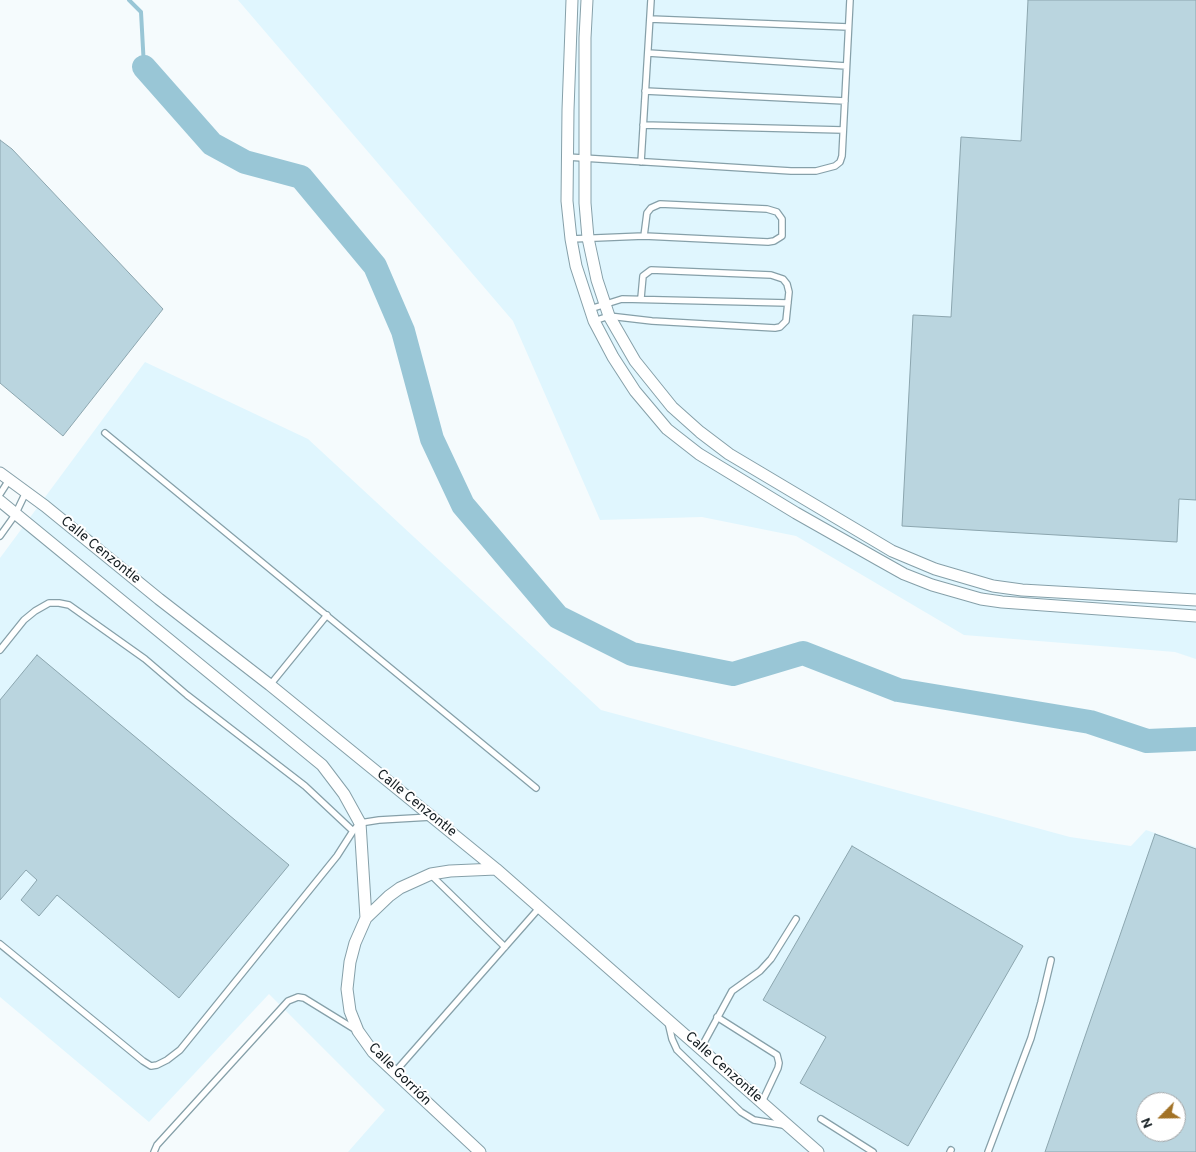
<!DOCTYPE html>
<meta charset="utf-8">
<style>
body{margin:0}
#map{position:relative;width:1196px;height:1152px;overflow:hidden;background:#f5fbfd;font-family:Overpass,sans-serif}
canvas{display:block}
.north{position:absolute;left:1136px;top:1092px;width:50px;height:50px;box-sizing:border-box;background:#fff;border:1px solid #a1a4a6;border-radius:50%;rotate:247deg;font-size:14px;font-weight:700;line-height:20px;text-align:center;color:#131c20}
.north::after{content:'';display:block;margin:auto;width:18px;height:22px;background:#a27226;clip-path:polygon(50% 0,100% 100%,50% 72%,0 100%)}
</style>
<div id="map">
<canvas width="1196" height="1152"></canvas>
<div class="north">N</div>
</div>
<script>
const ctx = document.querySelector('canvas').getContext('2d');
ctx.lineJoin = 'round';
function paint(path, color) {
  ctx.fillStyle = color;
  ctx.fill(path, 'evenodd');
}
function shape(rows) {
  const path = new Path2D();
  for (const r of rows) {
    path.moveTo(r[0], r[1]);
    for (let i = 2; i < r.length; i += 2) path.lineTo(r[i], r[i + 1]);
  }
  return path;
}
function strokePath(path, color, width, dash) {
  ctx.strokeStyle = color;
  ctx.lineWidth = width;
  ctx.lineCap = dash ? 'butt' : 'round';
  ctx.setLineDash(dash || []);
  ctx.stroke(path);
}
function label(font, color, halo, rows, align = 'center') {
  ctx.font = font + ' Overpass,sans-serif';
  ctx.lineWidth = 4;
  ctx.setLineDash([]);
  ctx.textBaseline = 'middle';
  ctx.strokeStyle = halo;
  ctx.fillStyle = color;
  for (const [text, x, y, turn = 0] of rows) {
    ctx.save();
    ctx.translate(x, y);
    ctx.rotate((+turn || 0) * Math.PI / 180);
    ctx.textAlign = isNaN(turn) ? turn : align;
    if (halo) ctx.strokeText(text, 0, 0);
    ctx.fillText(text, 0, 0);
    ctx.restore();
  }
}
const built = shape([
 [238,0,1196,0,1196,659,1175,652,964,635,796,536,702,517,600,520,513,321],
 [145,362,308,439,601,710,1070,837,1131,846,1146,830,1196,847,1196,1152,348,1152,385,1110,269,994,149,1122,0,997,0,558],
 [1146,1102,1176,1102,1176,1132,1146,1132]
]);
const stream = shape([
 [129,0,141,12,144,67]
]);
const river = shape([
 [144,67,212,144,245,162,301,177,375,266,403,331,432,439,463,505,558,617,632,654,733,674,803,653,898,690,1090,722,1147,741,1196,739]
]);
const building = shape([
 [1028,0,1196,0,1196,500,1179,499,1177,542,902,526,913,315,951,317,961,137,1021,141,1028,0],
 [0,140,12,149,163,309,63,436,0,383,0,140],
 [37,655,289,865,179,998,57,895,39,916,21,900,37,880,26,870,0,900,0,700,37,655],
 [1155,834,1196,849,1196,1152,1045,1152,1155,834],
 [1146,1102,1176,1102,1176,1132,1146,1132,1146,1102],
 [852,846,1023,946,908,1146,800,1083,826,1037,763,1000,852,846]
]);
const lane = shape([
 [650,19,848,27],
 [648,53,846,66],
 [645,91,845,101],
 [643,125,843,130],
 [567,157,791,171,816,171,835,166,840,162,842,156,850,0],
 [641,162,651,0],
 [571,239,644,236,768,242,774,241,782,236,782,219,777,212,767,209,660,204,651,208,647,213,644,236],
 [590,309,622,299,788,303],
 [594,321,609,316,652,321,775,328,780,327,786,321,789,292,787,284,783,279,771,275,651,270,643,276,641,298],
 [105,433,536,788],
 [0,494,9,480],
 [0,536,15,515,26,492],
 [0,650,24,620,35,611,49,603,59,603,69,605,145,659,187,695,305,786,353,831],
 [270,685,327,615],
 [431,875,505,947],
 [0,944,143,1061,151,1066,157,1065,167,1060,180,1050,337,856,353,831,360,823,379,820,431,817],
 [717,1017,777,1055,779,1063,778,1068,762,1102],
 [668,1022,672,1039,677,1050,741,1112,754,1120,783,1125],
 [701,1048,732,991,760,971,771,959,796,919],
 [394,1073,540,907],
 [821,1119,873,1152],
 [154,1152,157,1145,288,1001,298,997,304,998,356,1030],
 [950,1152,951,1150],
 [988,1152,1031,1038,1041,1002,1051,960]
]);
const street = shape([
 [572,0,568,110,567,201,571,239,576,266,594,321,613,357,635,391,667,429,699,454,796,513,879,560,904,574,932,585,981,599,1002,602,1196,616],
 [587,0,585,38,585,203,588,238,597,280,609,316,635,361,672,407,700,432,729,454,892,551,935,569,993,586,1022,590,1196,600],
 [0,473,45,506,159,599,270,685,496,869,818,1152],
 [0,501,322,765,344,794,360,823,366,918],
 [480,1152,373,1052,358,1031,350,1011,347,989,350,962,355,943,366,918,389,896,400,888,431,874,450,871,496,869]
]);
const streetNames = [
 ["Calle Cenzontle",100,551,39],
 ["Calle Cenzontle",416,804,39],
 ["Calle Cenzontle",723,1068,42],
 ["Calle Gorrión",399,1075,45]
];
paint(built, '#e0f6fe');
strokePath(stream, '#99c6d6', 4);
strokePath(river, '#99c6d6', 24);
paint(building, '#bad5df');
strokePath(building, '#8ca6af', 1);
strokePath(lane, '#86a0a9', 8);
strokePath(street, '#86a0a9', 13);
strokePath(lane, '#fff', 5.5);
strokePath(street, '#fff', 11);
label('14px', '#131c20', '#fff', streetNames);
</script>
